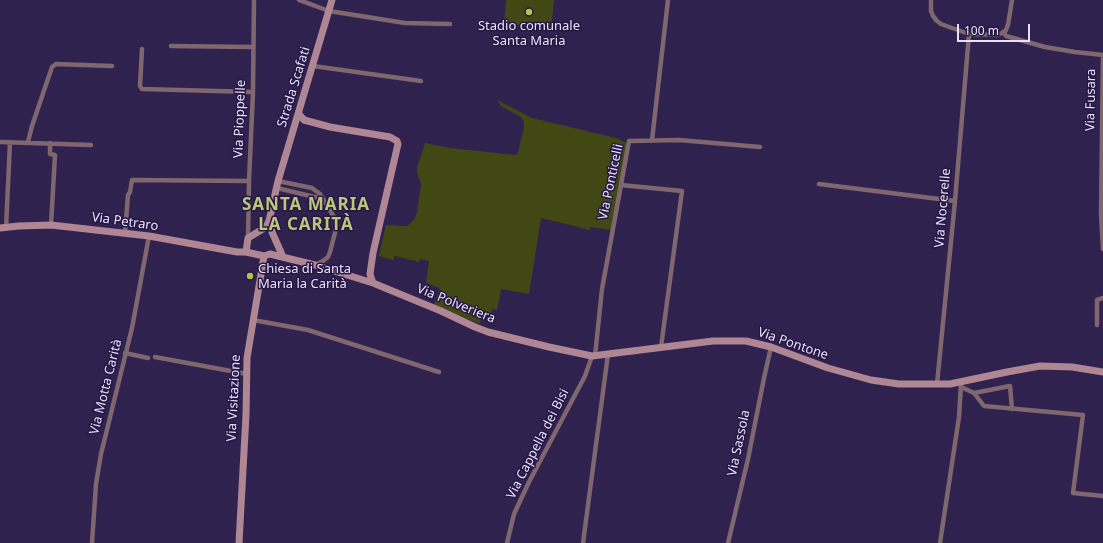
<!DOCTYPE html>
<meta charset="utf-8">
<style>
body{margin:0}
#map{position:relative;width:1103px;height:543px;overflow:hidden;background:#30224e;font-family:"Noto Sans",sans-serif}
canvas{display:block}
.scale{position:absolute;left:957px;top:24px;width:73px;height:18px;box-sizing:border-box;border:2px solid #e8e1fe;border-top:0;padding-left:5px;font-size:12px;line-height:14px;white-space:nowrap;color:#e8e1fe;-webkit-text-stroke:3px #261743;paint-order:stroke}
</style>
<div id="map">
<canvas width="1103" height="543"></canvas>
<div class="scale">100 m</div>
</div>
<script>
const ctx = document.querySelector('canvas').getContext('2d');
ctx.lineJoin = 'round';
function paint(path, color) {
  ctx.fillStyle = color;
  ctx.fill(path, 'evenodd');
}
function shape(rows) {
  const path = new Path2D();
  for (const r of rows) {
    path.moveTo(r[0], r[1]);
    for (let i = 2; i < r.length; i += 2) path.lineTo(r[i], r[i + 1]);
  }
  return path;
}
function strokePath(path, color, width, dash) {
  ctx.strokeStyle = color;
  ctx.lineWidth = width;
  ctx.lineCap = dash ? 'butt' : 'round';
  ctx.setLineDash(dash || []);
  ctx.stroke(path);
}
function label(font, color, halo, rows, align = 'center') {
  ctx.font = font + ' "Noto Sans",sans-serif';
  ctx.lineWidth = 3;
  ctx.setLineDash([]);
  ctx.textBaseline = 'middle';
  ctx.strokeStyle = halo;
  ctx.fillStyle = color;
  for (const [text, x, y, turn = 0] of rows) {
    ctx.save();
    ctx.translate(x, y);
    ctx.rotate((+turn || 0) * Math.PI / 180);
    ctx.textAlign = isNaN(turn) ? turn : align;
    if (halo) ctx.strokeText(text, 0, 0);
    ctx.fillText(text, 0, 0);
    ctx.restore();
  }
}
const green = shape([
 [506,0,554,0,551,28,504,24],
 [497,100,532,118,616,138,627,143,612,230,590,227,590,230,541,218,529,294,501,289,497,310,492,309,491,315,482,313,480,324,434,305,440,288,426,283,429,261,420,259,419,262,395,256,393,260,379,256,386,225,407,226,414,220,417,213,421,184,417,172,417,168,425,143,450,148,515,155,518,153,524,127,524,122,521,117,501,106]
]);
const street = shape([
 [299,0,329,11,405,23,450,24],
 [931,0,931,11,933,16,937,21,941,24,969,34,955,201,937,384],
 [1003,32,1006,36,1045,47,1075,52,1103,55,1101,214,1103,249],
 [969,34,997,35,1005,32,1008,25,1012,0],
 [171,46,253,47],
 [142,49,140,86,142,89,253,92],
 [313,66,421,81],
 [652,140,668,0],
 [0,142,91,145],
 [28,142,32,126,52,67,56,64,112,66],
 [50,143,50,154,55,155,51,225],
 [278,181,312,188,320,194,323,199],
 [819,184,955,201],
 [621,185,682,191,661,347],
 [277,188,323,199,334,217,337,225,330,252,328,257,323,261,315,265],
 [6,228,10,142],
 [125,233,128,195,130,192,132,180,249,181],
 [248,238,249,181,253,92,254,0],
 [253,320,308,330,439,372],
 [1097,325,1097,300,1103,298],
 [125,353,148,358],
 [595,356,602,289,629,141,679,140,760,147],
 [155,357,247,374],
 [961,387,974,393,984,406,1083,415,1073,493,1103,496],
 [974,393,1010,386,1012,409],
 [92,543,96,484,101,454,132,328,149,236],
 [507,543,514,514,529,482,585,376,592,356],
 [583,543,608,354],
 [728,543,748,459,764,378,771,347],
 [940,543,959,417,961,384]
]);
const secondary = shape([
 [299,114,304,120,330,127,390,137,397,141,398,144,373,253,370,274,373,283],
 [269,221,272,232,283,257],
 [0,228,19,226,51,225,149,236,237,252,246,252,264,256,270,254,315,265,373,283,441,311,475,327,488,332,549,347,592,356,713,341,746,341,771,347,828,368,871,380,899,384,950,384,1007,372,1040,366,1072,367,1103,372],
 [246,252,248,238,266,227,269,221,278,181,332,0],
 [239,543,246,415,247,358,264,256]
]);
const markers = [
 [529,12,4,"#b2c34c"],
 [250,276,4,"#b2c34c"]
];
const poiNames = [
 ["Stadio comunale",529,26],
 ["Santa Maria",529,41],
 ["Chiesa di Santa",258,269,"left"],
 ["Maria la Carità",258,284,"left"]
];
const streetNames = [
 ["Strada Scafati",294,87,-73],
 ["Via Fusara",1091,100,-89],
 ["Via Pioppelle",240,119,-88],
 ["Via Ponticelli",611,182,-78],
 ["Via Nocerelle",943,208,-85],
 ["Via Petraro",125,222,8],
 ["Via Polveriera",456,304,22],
 ["Via Pontone",793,344,19],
 ["Via Motta Carità",106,387,-76],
 ["Via Visitazione",234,398,-87],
 ["Via Sassola",739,443,-78],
 ["Via Cappella dei Bisi",538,444,-63]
];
const districtNames = [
 ["SANTA MARIA",306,205],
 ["LA CARITÀ",306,225]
];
paint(green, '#414814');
strokePath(street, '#80666e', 4.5);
strokePath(secondary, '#af8694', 7);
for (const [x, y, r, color] of markers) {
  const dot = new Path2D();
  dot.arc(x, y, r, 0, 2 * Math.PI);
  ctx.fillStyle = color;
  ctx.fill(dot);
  strokePath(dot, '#261743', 1.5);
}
label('13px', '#e8e1fe', '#261743', poiNames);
label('13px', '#e8e1fe', '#261743', streetNames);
ctx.letterSpacing = '1px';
label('bold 17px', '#bac67b', '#261743', districtNames);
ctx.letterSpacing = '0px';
</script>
